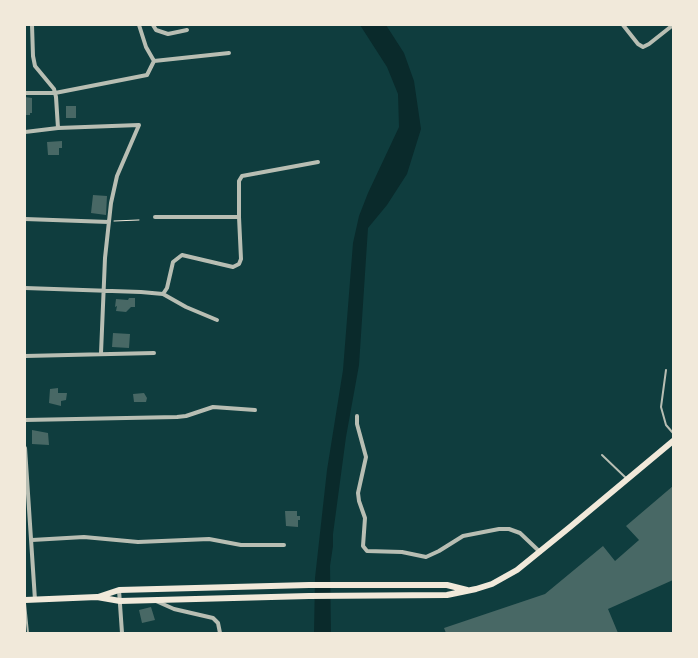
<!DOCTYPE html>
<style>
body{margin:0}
#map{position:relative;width:698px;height:658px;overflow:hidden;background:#0f3d3e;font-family:"Nunito Sans",sans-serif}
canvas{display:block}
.frame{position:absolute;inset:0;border:26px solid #f1e9da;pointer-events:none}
</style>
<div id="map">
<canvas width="698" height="658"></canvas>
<div class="frame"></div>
</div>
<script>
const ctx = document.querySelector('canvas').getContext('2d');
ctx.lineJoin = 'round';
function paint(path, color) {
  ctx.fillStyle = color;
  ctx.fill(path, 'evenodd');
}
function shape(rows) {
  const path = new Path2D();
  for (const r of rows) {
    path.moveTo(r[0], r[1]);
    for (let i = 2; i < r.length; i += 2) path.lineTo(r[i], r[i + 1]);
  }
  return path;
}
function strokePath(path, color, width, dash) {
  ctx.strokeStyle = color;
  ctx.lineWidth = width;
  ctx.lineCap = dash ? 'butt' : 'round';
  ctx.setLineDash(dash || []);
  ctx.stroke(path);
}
const water = shape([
 [360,25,386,25,404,53,414,81,421,129,407,174,387,205,368,228,359,365,346,437,333,534,333,546,330,566,331,633,314,633,315,578,327,470,343,370,353,243,359,216,368,193,399,127,398,94,387,67]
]);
const building = shape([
 [25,97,32,98,32,113,30,113,30,115,25,115],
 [66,106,76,106,76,118,66,118],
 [62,141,62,148,59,148,59,155,48,155,47,142],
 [93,195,107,196,106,215,91,213],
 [129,298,135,298,135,307,131,307,126,312,116,311,117,306,115,307,116,299,128,300],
 [113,333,130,334,129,348,112,347],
 [58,388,58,393,67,393,66,400,61,401,61,406,49,403,50,389],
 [144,393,147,398,146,402,134,402,133,394],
 [32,430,48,433,49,445,32,444],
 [673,486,673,580,608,609,618,633,446,633,444,628,545,594,603,546,615,561,639,540,626,526],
 [285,511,297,511,297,516,300,516,300,520,298,520,298,527,286,526],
 [151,607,155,620,142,623,139,610]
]);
const path = shape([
 [114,221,139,220]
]);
const service = shape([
 [666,370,661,407,666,425,673,433],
 [602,455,626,478],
 [25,603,28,633]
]);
const minor = shape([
 [32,25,33,56,35,66,54,89,56,97,58,128],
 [139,25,146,47,154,61],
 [153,25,156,30,168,34,187,30],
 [623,25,638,44,643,47,649,44,673,25],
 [154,61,229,53],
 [25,93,55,93,147,75,154,61],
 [25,132,58,128,139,125,117,176,111,203,105,258,101,353],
 [155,217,239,217,241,259,239,264,233,267,182,255,173,262,167,288,163,294],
 [239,217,239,181,242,176,318,162],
 [25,219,109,222],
 [25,288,141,292,163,294,186,307,217,320],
 [25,356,154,353],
 [357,416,357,424,366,457,358,493,359,501,365,518,363,546,367,551,402,552,426,557,439,551,463,536,499,529,509,529,520,533,540,552],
 [25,420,177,417,186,416,213,407,255,410],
 [25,448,35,600],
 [32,540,84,537,138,542,209,539,241,545,284,545],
 [119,590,122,633],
 [156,601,174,609,213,618,218,623,220,633]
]);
const trunk = shape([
 [98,597,119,590,309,585,447,585,467,590],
 [25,600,97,597,120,601,309,596,447,595,476,589,492,584,517,570,570,527,673,441]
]);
paint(water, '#0a2a2b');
paint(building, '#486865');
strokePath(path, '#f1e9da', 1);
strokePath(service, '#b8beb3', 2);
strokePath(minor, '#b8beb3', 4);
strokePath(trunk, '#f1e9da', 6);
</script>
